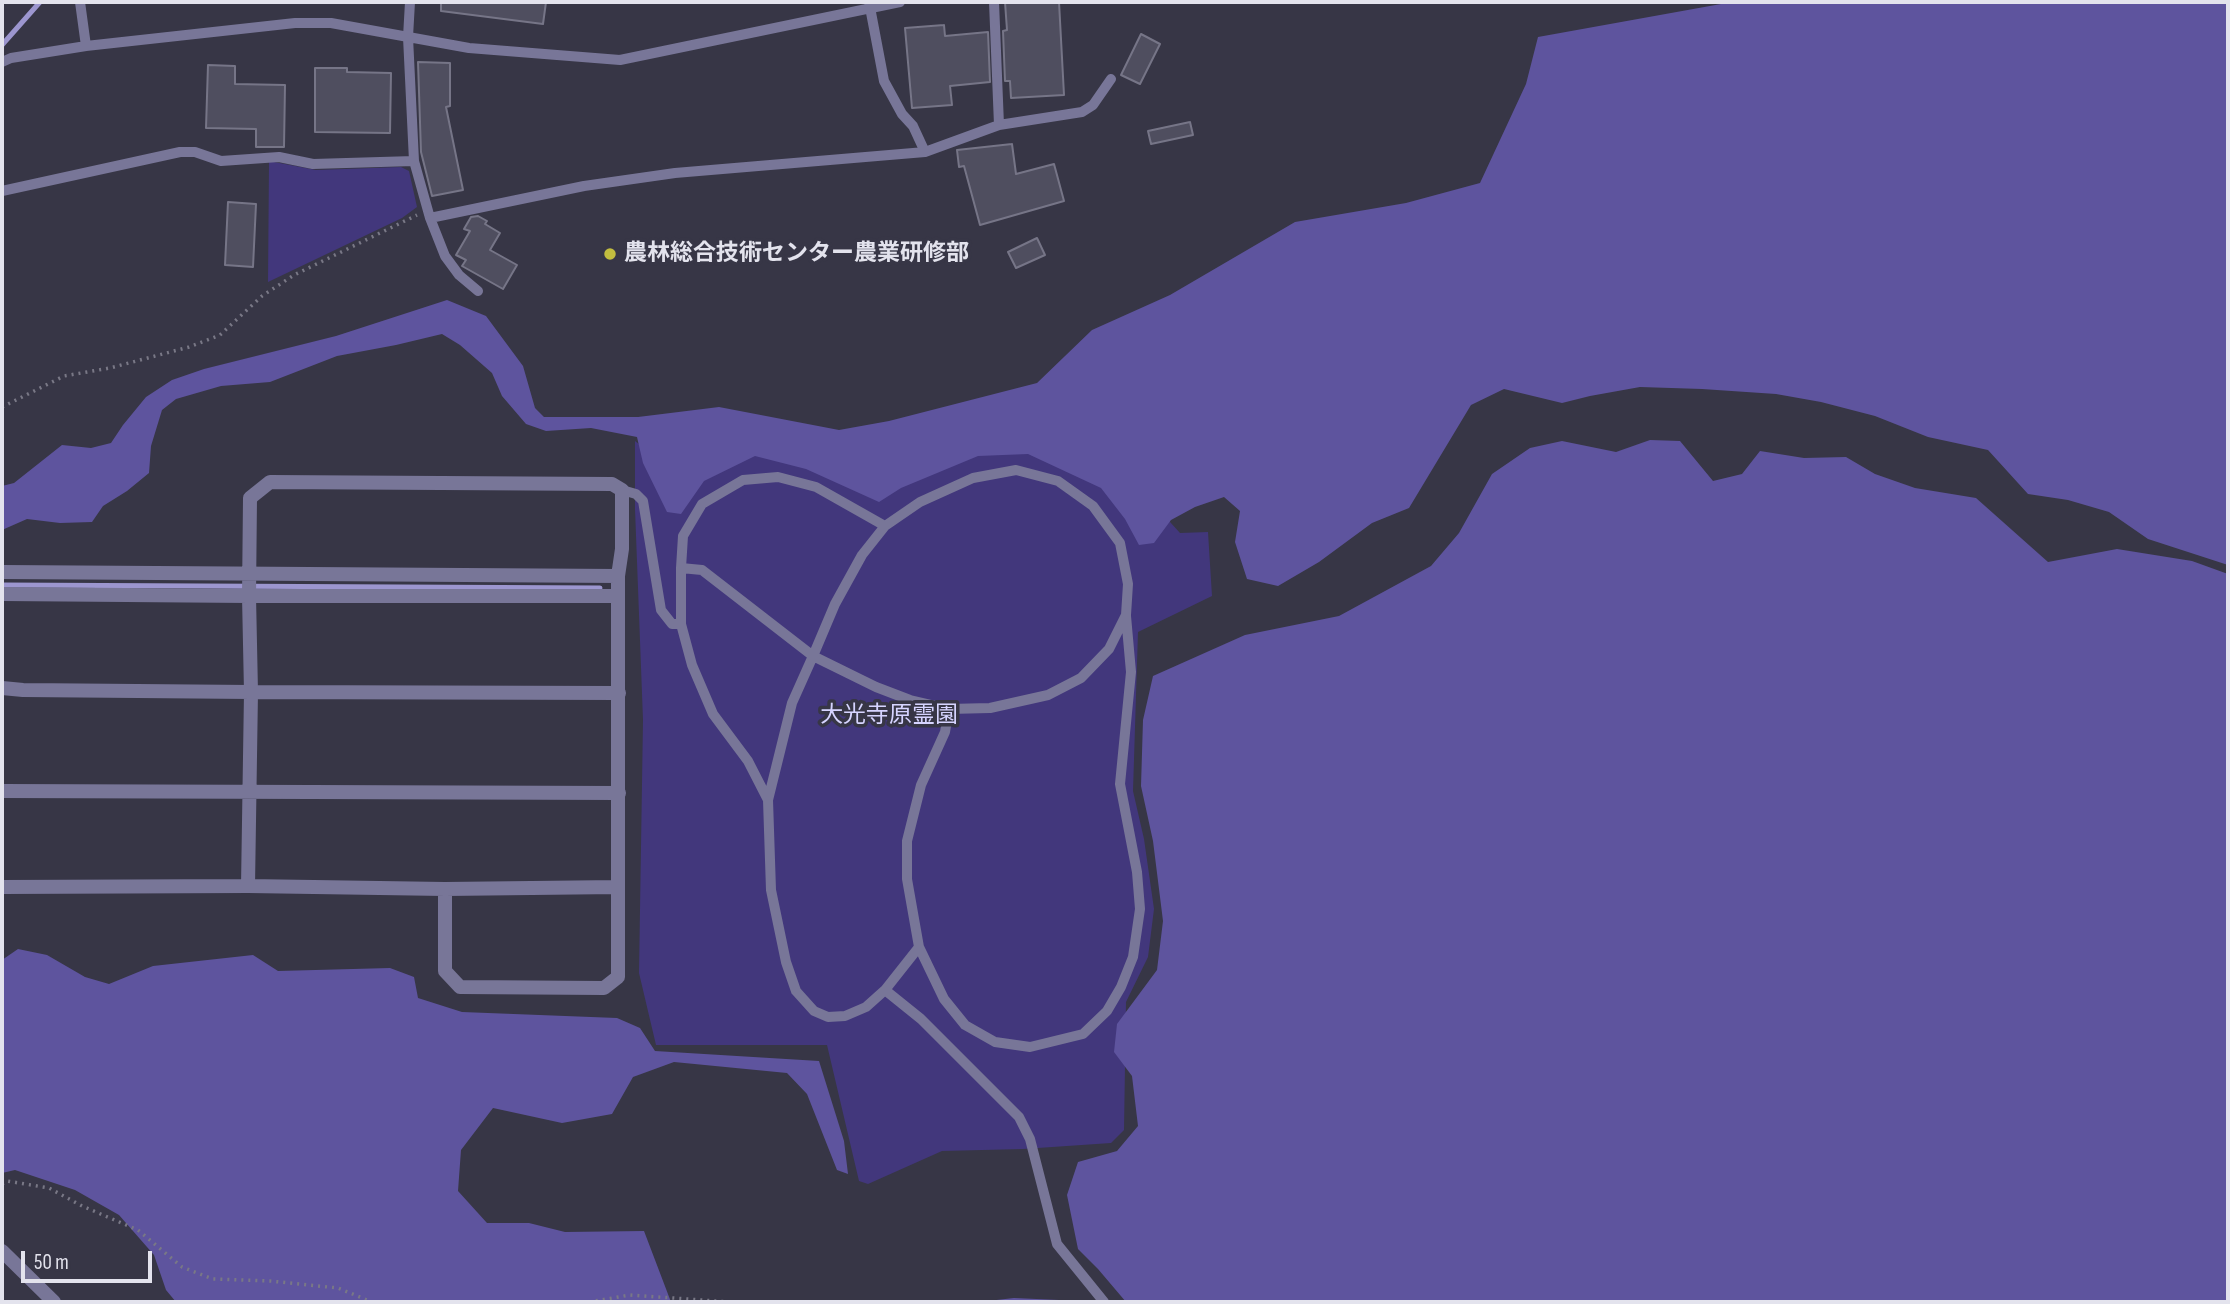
<!DOCTYPE html>
<meta charset="utf-8">
<style>
body{margin:0}
#map{position:relative;width:2230px;height:1304px;overflow:hidden;background:#373646;font-family:"Sofia Sans Condensed",sans-serif}
canvas{display:block}
.frame{position:absolute;inset:0;border:4px solid #e3e3ed;pointer-events:none}
.scale{position:absolute;left:21px;top:1251px;width:131px;height:32px;box-sizing:border-box;border:4px solid #e3e3ed;border-top:0;padding-left:9px;font-size:21px;line-height:24px;white-space:nowrap;color:#e3e3ed;-webkit-text-stroke:5px #373646;paint-order:stroke}
</style>
<div id="map">
<canvas width="2230" height="1304"></canvas>
<div class="frame"></div>
<div class="scale">50 m</div>
</div>
<script>
const ctx = document.querySelector('canvas').getContext('2d');
ctx.lineJoin = 'round';
function paint(path, color) {
  ctx.fillStyle = color;
  ctx.fill(path, 'evenodd');
}
function shape(rows) {
  const path = new Path2D();
  for (const r of rows) {
    path.moveTo(r[0], r[1]);
    for (let i = 2; i < r.length; i += 2) path.lineTo(r[i], r[i + 1]);
  }
  return path;
}
function strokePath(path, color, width, dash) {
  ctx.strokeStyle = color;
  ctx.lineWidth = width;
  ctx.lineCap = dash ? 'butt' : 'round';
  ctx.setLineDash(dash || []);
  ctx.stroke(path);
}
function label(font, color, halo, rows, align = 'center') {
  ctx.font = font + ' "Sofia Sans Condensed","Noto Sans JP",sans-serif';
  ctx.lineWidth = 7;
  ctx.setLineDash([]);
  ctx.textBaseline = 'middle';
  ctx.strokeStyle = halo;
  ctx.fillStyle = color;
  for (const [text, x, y, turn = 0] of rows) {
    ctx.save();
    ctx.translate(x, y);
    ctx.rotate((+turn || 0) * Math.PI / 180);
    ctx.textAlign = isNaN(turn) ? turn : align;
    if (halo) ctx.strokeText(text, 0, 0);
    ctx.fillText(text, 0, 0);
    ctx.restore();
  }
}
const green = shape([
 [269,161,316,170,401,167,409,171,417,207,402,218,268,282],
 [1076,418,1180,533,1208,532,1212,596,1138,632,1133,791,1144,839,1154,909,1148,957,1126,1002,1124,1130,1111,1143,1023,1149,942,1151,868,1184,859,1181,827,1045,656,1045,639,973,643,720,635,509,635,441,679,475,765,449]
]);
const forest = shape([
 [1732,2,2228,2,2228,565,2148,539,2109,512,2068,500,2028,494,1988,450,1928,437,1875,416,1821,402,1776,394,1702,389,1640,387,1590,396,1562,403,1504,389,1471,405,1409,508,1372,523,1319,562,1278,586,1247,579,1235,542,1240,511,1224,497,1195,507,1171,520,1154,543,1139,545,1125,519,1101,488,1028,454,978,456,901,488,879,502,806,469,755,456,704,481,681,514,667,512,643,463,637,437,591,428,546,431,526,424,502,396,492,373,460,345,442,334,396,345,337,356,270,382,221,386,176,399,162,410,151,446,149,473,127,491,103,506,92,522,60,523,27,519,2,530,2,486,14,483,62,445,91,448,111,443,123,425,146,397,172,380,204,369,336,336,447,300,486,316,523,366,535,408,544,417,638,417,719,407,839,430,889,421,1037,383,1092,330,1170,295,1295,222,1406,203,1480,183,1526,84,1538,37],
 [1650,440,1680,441,1713,481,1742,474,1760,451,1804,458,1846,457,1875,474,1915,488,1976,498,2048,562,2117,549,2192,561,2228,574,2228,1302,1126,1302,1098,1269,1078,1249,1067,1195,1078,1162,1117,1151,1138,1126,1132,1076,1114,1052,1117,1024,1157,970,1163,921,1153,841,1141,786,1143,720,1153,676,1245,635,1339,616,1431,566,1459,533,1492,474,1530,448,1562,441,1616,452],
 [18,949,47,955,85,977,109,984,153,966,253,955,278,971,390,968,414,977,418,998,462,1012,617,1018,640,1028,655,1051,819,1061,844,1141,848,1174,837,1170,807,1094,787,1073,674,1062,633,1077,612,1114,562,1123,493,1108,461,1150,458,1191,487,1223,529,1223,565,1232,644,1231,671,1302,306,1302,251,1300,246,1302,176,1302,166,1290,154,1255,119,1215,75,1190,15,1170,2,1173,2,960],
 [1014,1298,1059,1300,1062,1302,979,1302]
]);
const stream = shape([
 [2,45,40,2],
 [2,585,600,588]
]);
const building = shape([
 [441,2,546,2,543,24,441,11,441,2],
 [1005,2,1059,2,1064,95,1011,98,1010,81,1005,81,1003,31,1007,30,1005,2],
 [944,25,945,36,988,32,990,82,950,86,952,105,912,108,905,28,944,25],
 [1141,34,1160,44,1140,84,1121,75,1141,34],
 [418,62,450,63,450,106,446,107,463,190,432,196,421,152,418,62],
 [208,65,235,66,235,84,285,85,284,147,256,147,256,129,206,128,208,65],
 [315,68,347,68,347,72,391,73,390,133,315,132,315,68],
 [1190,122,1193,135,1151,144,1148,131,1190,122],
 [1012,144,1016,174,1054,164,1064,201,980,225,964,166,959,167,957,150,1012,144],
 [228,202,256,204,253,267,225,265,228,202],
 [478,216,487,221,485,224,500,233,490,250,517,265,503,289,462,266,466,260,456,255,470,231,464,229,471,217,478,216],
 [1037,238,1045,255,1016,268,1008,252,1037,238]
]);
const path = shape([
 [2,407,64,376,110,368,189,347,220,335,262,296,294,275,417,215],
 [2,1184,7,1181,49,1188,82,1206,138,1230,182,1267,213,1279,270,1281,338,1288,372,1302],
 [589,1302,630,1295,730,1302]
]);
const lane = shape([
 [80,2,86,46,295,23,331,23,469,48,620,60,900,2],
 [410,2,408,37,414,161,430,218,584,186,675,173,925,152,999,125,1082,112,1093,105,1111,79],
 [869,2,884,81,902,114,913,126,925,152],
 [994,2,999,125],
 [2,62,11,58,86,46],
 [2,191,180,152,195,152,221,161,279,157,313,164,414,161],
 [430,218,445,256,459,275,478,291],
 [622,490,636,494,643,501,661,610,672,624,681,624,681,568,702,570,813,656,876,687,910,700,949,709,990,708,1048,695,1081,678,1109,649,1126,615,1128,584,1120,543,1093,506,1058,481,1016,470,973,478,920,502,885,526,862,555,835,604,813,656,792,703,768,800,771,890,786,962,796,991,814,1011,828,1017,845,1016,866,1007,885,990],
 [681,568,683,536,702,504,743,480,778,477,816,487,885,526],
 [681,624,692,665,713,714,748,761,768,800],
 [949,709,945,732,921,785,907,841,907,879,919,947,885,990,921,1019,1019,1117,1030,1139,1057,1244,1104,1302],
 [919,947,944,999,965,1025,995,1042,1030,1047,1083,1034,1107,1011,1121,987,1133,957,1140,909,1137,872,1120,784,1131,672,1126,616]
]);
const street = shape([
 [2,572,618,576],
 [2,594,249,596,618,596],
 [2,688,23,690,251,692,619,693],
 [2,791,619,793],
 [2,887,248,886,445,889,618,887,618,576,622,549,622,490,612,484,270,482,250,498,249,596,251,692,248,886],
 [445,889,445,971,460,987,604,988,618,977,618,887],
 [2,1251,54,1302]
]);
const markers = [
 [610,254,7,"#c2bd3f"]
];
const poiNames = [
 ["農林総合技術センター農業研修部",624,254]
];
const parkNames = [
 ["大光寺原霊園",889,716]
];
paint(green, '#42377c');
paint(forest, '#5e549e');
strokePath(stream, '#9c96cf', 5);
paint(building, '#4f4e5f');
strokePath(building, '#767587', 2);
strokePath(path, '#797886', 3.5, [2, 5]);
strokePath(lane, '#787698', 10);
strokePath(street, '#787698', 14);
for (const [x, y, r, color] of markers) {
  const dot = new Path2D();
  dot.arc(x, y, r, 0, 2 * Math.PI);
  ctx.fillStyle = color;
  ctx.fill(dot);
  strokePath(dot, '#373646', 2.5);
}
label('bold 23px', '#e3e3ed', '#373646', poiNames, 'left');
label('23px', '#d6d4ff', '#373646', parkNames);
</script>
